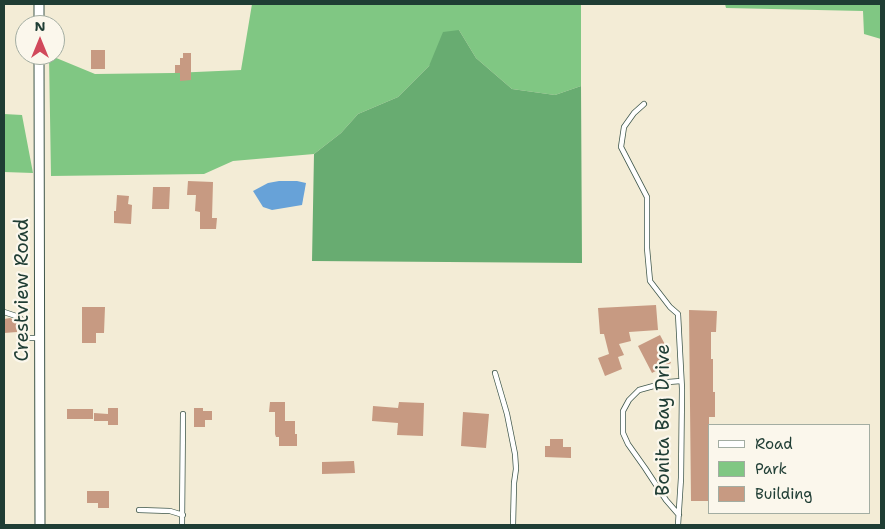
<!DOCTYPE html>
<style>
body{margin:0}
#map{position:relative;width:885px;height:529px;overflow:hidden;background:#f3ecd6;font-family:"Shantell Sans",sans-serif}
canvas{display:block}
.frame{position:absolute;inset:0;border:5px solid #1f3d34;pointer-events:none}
.legend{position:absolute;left:708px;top:424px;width:162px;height:90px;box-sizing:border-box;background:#fbf7ec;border:1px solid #a3ada2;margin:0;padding:6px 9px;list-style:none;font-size:15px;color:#1f3d34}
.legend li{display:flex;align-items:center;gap:10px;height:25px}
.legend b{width:25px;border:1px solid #a3ada2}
.north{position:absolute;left:15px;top:15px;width:50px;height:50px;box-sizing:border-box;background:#fbf7ec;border:1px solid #a3ada2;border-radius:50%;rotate:0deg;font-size:14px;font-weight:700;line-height:20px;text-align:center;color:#1f3d34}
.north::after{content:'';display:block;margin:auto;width:18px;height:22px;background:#d1495b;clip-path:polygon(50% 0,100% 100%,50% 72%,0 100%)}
</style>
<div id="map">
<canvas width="885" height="529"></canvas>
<div class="frame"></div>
<ul class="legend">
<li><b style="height:6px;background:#fff"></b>Road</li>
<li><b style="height:14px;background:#80c783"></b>Park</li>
<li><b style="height:14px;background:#c79a82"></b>Building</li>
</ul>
<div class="north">N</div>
</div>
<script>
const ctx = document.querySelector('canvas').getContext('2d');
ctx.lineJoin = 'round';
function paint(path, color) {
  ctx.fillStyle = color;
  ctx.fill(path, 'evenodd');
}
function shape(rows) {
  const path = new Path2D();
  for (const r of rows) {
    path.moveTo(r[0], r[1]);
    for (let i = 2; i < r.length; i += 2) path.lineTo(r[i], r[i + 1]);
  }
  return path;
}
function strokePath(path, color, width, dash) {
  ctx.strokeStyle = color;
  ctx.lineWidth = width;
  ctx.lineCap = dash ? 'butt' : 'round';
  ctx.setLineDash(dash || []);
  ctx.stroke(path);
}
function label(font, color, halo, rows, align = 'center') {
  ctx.font = font + ' "Shantell Sans",sans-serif';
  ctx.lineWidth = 4.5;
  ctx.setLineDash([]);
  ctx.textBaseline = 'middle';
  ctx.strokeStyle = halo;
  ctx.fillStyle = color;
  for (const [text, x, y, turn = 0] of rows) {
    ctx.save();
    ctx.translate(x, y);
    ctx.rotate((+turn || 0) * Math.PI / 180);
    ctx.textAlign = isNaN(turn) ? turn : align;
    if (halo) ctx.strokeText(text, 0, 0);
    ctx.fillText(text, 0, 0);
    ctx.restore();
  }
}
const green = shape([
 [252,4,581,4,581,86,555,95,512,89,476,58,459,30,429,66,398,97,358,114,341,133,314,154,233,161,204,174,51,176,49,55,95,74,173,73,241,70],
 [725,4,881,4,881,39,864,34,863,11,726,8],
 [4,114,22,115,33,173,4,172]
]);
const forest = shape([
 [459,30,476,58,512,89,555,95,581,86,582,263,312,261,314,154,341,133,358,114,398,97,429,66,443,32]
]);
const water = shape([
 [279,181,297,181,306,183,302,205,272,210,263,207,253,191,268,183]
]);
const building = shape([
 [91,50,105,50,105,69,91,69],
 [183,53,191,53,191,80,180,81,180,73,175,73,175,65,180,65,180,58,183,58],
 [188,181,213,182,212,218,217,218,216,229,200,229,200,212,195,211,196,195,187,195],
 [153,187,170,187,169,209,152,209],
 [117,195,129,196,128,204,132,205,131,224,114,223,114,211,116,211],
 [656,305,658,330,629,332,631,341,619,344,624,355,618,357,622,369,605,376,598,358,609,354,604,334,600,334,598,308],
 [82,307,105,307,104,333,96,333,96,343,82,343],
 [689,310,717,311,716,332,711,332,711,359,713,359,713,392,715,392,715,417,709,417,709,501,691,501],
 [10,318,17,321,17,332,4,333,4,319],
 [660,335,669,352,666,353,671,363,652,373,638,346],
 [270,402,285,402,285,421,295,421,295,434,297,434,297,446,279,446,279,437,276,437,275,434,275,412,269,412],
 [399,402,424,403,423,436,397,435,398,423,372,421,373,406,398,408],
 [108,408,118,408,118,425,108,425,108,421,94,421,94,413,108,414],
 [194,408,203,408,203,411,212,411,212,420,205,420,205,427,194,427],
 [67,409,93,409,93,419,67,419],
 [463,412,489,414,486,448,461,446],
 [550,439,563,439,563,447,571,447,571,458,545,457,545,446,550,446],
 [354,461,355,473,322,474,322,462],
 [87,491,109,491,109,508,98,508,98,503,87,503]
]);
const lane = shape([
 [644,104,634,113,624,127,621,147,647,197,647,248,650,281,670,307,678,314,682,389,681,478,678,525],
 [4,312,19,317,21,319,21,338,39,338],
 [495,373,507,414,515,454,516,469,514,483,513,525],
 [139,510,170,511,183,515],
 [679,515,666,500,645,468,628,444,623,433,623,411,629,400,639,390,668,382,681,381],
 [182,525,183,414]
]);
const street = shape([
 [39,4,39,25],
 [39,55,40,525]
]);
const streetNames = [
 ["Crestview Road",23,290,-90],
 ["Bonita Bay Drive",664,420,-90]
];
paint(green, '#80c783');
paint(forest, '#68ac71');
paint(water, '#67a2d8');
paint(building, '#c79a82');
strokePath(lane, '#3f574c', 6);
strokePath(street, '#3f574c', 11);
strokePath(lane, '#fff', 4.5);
strokePath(street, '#fff', 9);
label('19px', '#1f3d34', '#fbf7ec', streetNames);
</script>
